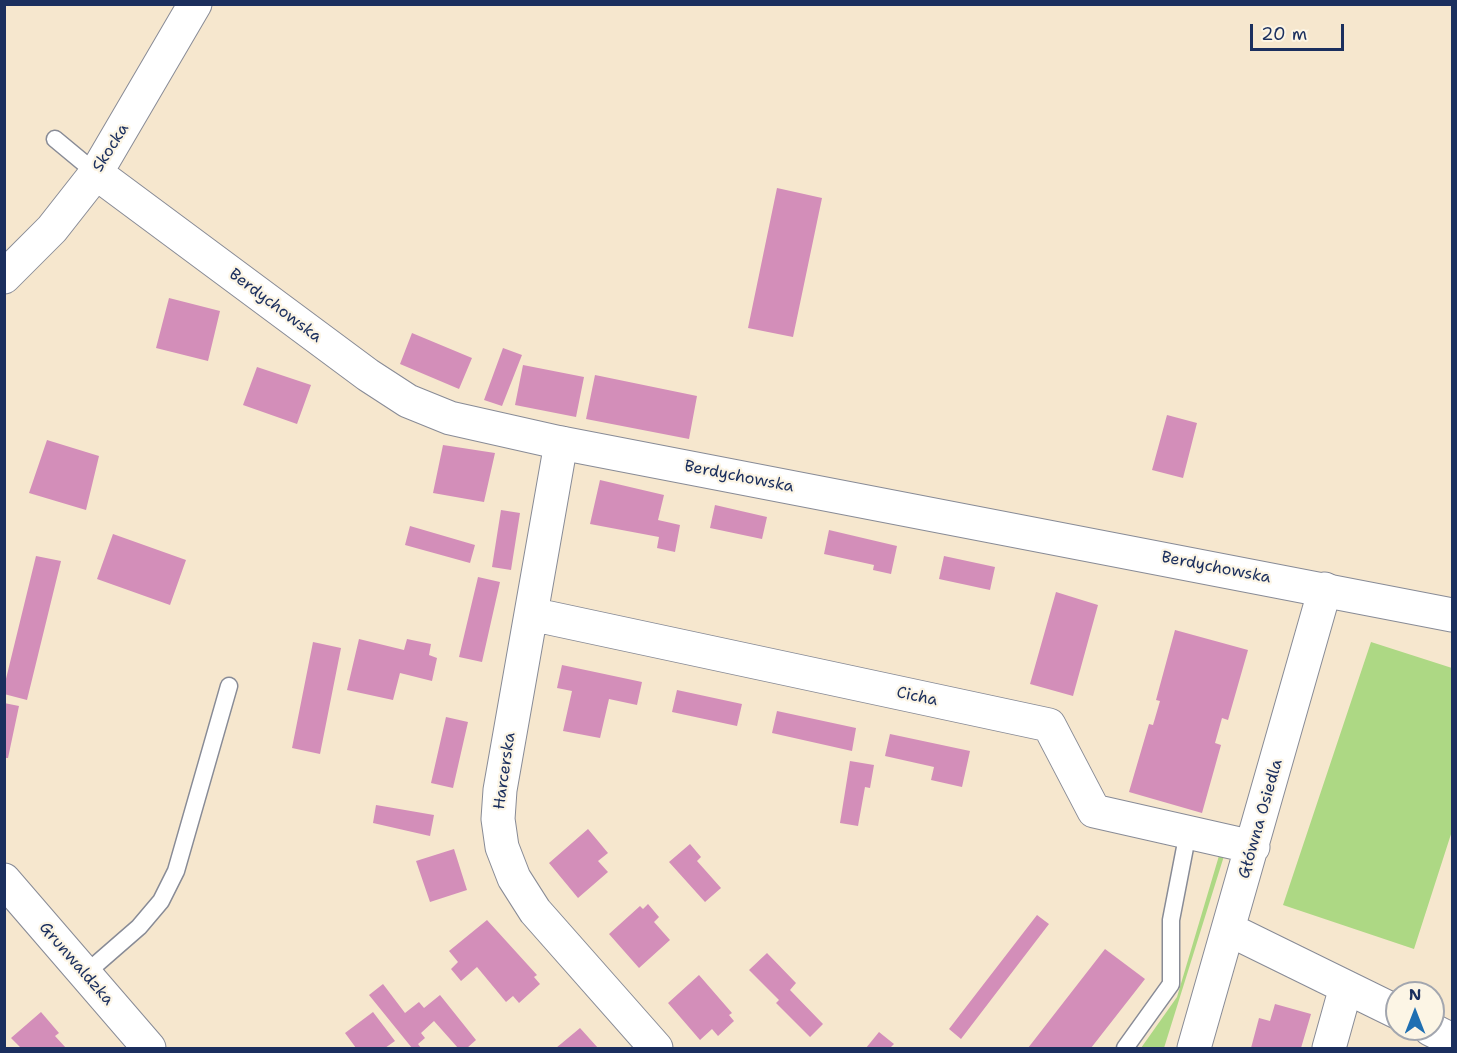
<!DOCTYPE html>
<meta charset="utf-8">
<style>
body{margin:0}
#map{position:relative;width:1457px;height:1053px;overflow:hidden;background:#f6e7ce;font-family:"Shantell Sans",sans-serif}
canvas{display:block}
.frame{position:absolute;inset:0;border:6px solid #1b2f5e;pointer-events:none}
.north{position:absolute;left:1385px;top:981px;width:60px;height:60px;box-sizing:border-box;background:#fcf5e5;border:2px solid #a2a6af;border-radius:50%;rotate:0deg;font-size:16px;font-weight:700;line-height:24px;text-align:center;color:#1b2f5e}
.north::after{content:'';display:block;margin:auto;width:21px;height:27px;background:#1f6fb2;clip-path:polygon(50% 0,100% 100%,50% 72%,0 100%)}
.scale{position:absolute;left:1250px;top:24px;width:94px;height:27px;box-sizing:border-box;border:3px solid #1b2f5e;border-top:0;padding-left:8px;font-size:18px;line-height:21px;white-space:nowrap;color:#1b2f5e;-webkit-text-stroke:4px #fcf5e5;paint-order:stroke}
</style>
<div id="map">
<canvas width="1457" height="1053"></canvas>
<div class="frame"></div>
<div class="north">N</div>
<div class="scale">20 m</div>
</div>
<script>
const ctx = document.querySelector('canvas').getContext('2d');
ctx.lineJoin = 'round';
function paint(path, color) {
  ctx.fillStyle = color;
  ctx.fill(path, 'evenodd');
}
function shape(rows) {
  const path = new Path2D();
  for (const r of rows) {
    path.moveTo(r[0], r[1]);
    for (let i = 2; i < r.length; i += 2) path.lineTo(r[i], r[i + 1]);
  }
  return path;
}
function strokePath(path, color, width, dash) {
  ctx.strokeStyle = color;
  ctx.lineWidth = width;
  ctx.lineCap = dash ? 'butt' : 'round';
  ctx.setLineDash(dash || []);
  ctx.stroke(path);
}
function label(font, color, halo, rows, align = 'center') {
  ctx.font = font + ' "Shantell Sans",sans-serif';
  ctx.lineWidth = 4.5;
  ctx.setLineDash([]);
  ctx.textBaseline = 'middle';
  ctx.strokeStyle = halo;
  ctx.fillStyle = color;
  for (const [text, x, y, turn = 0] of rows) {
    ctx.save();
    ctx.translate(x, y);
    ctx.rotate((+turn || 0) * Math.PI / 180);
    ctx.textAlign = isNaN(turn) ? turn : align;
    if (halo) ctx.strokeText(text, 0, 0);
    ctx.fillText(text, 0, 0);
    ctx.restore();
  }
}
const green = shape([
 [1371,642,1452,668,1452,831,1414,949,1283,905],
 [1221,849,1224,856,1164,1048,1141,1048,1177,997]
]);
const building = shape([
 [777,188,822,198,793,337,748,328],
 [169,298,220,311,208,361,156,348],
 [412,333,472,358,459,389,400,364],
 [503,348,522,355,502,406,484,400],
 [523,365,584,377,576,417,515,405],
 [257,367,311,385,297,424,243,405],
 [595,375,697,396,689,439,586,419],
 [1167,415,1197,423,1183,478,1152,470],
 [47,440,99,456,86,510,29,493],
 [443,445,495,453,484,502,433,493],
 [600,480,664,495,658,520,680,525,675,552,657,548,659,537,590,524],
 [715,505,767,517,762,539,710,528],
 [501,510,520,513,511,570,492,567],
 [410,526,475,545,470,563,405,545],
 [829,530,897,546,891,574,873,570,874,565,824,554],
 [113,534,186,560,170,605,97,579],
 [36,556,61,561,27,700,4,694,4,687],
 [944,556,995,567,990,590,939,579],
 [478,577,500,582,482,662,459,657],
 [1056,592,1098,605,1073,696,1030,684],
 [1175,630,1248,650,1228,720,1222,718,1215,743,1221,745,1202,813,1129,792,1149,724,1153,725,1160,701,1156,700],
 [359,639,404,650,407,639,431,644,429,655,437,658,432,681,400,673,393,700,347,690],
 [313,642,341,648,320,754,292,748],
 [562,665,642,682,637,705,609,699,600,738,563,731,572,691,557,688],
 [677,690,742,704,737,726,672,712],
 [4,703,19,706,8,758,4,758],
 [777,711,856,728,852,751,772,733],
 [446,717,468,722,453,788,431,783],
 [890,734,970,751,962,787,931,780,934,767,885,756],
 [850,761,874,765,870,788,865,787,858,826,840,823],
 [376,805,434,815,430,836,373,823],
 [588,829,608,853,598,861,608,872,578,898,549,863],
 [690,844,701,857,697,861,721,888,705,902,669,862],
 [454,849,467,890,430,902,416,861],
 [648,904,659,917,654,922,670,940,639,968,609,934,640,906,643,909],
 [1037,915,1049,924,961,1039,949,1029],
 [487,920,537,975,534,977,540,984,519,1003,513,996,506,1002,477,967,461,981,451,969,458,962,449,951],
 [1105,949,1145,979,1091,1048,1028,1048],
 [767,953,796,983,790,990,823,1024,810,1037,776,1003,779,1000,749,970],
 [699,975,732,1013,729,1015,734,1021,718,1036,712,1029,700,1040,668,1003],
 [383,984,405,1013,419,1002,424,1008,440,995,476,1040,467,1048,458,1048,434,1021,421,1033,425,1038,418,1044,421,1048,412,1048,369,995],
 [1275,1004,1311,1014,1301,1048,1251,1048,1259,1018,1270,1021],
 [41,1012,59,1033,55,1036,66,1048,21,1048,11,1038],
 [373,1012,395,1041,385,1048,356,1048,345,1033],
 [580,1028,598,1048,556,1048],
 [879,1032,894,1044,890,1048,866,1048]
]);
const service = shape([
 [55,139,96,173],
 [85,974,139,927,161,901,176,871,229,686],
 [1125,1048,1171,984,1171,920,1188,832]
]);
const minor = shape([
 [561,443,500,790,498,819,502,847,514,878,535,911,656,1048],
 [531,614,1049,725,1094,811,1253,847],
 [4,880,149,1048],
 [1230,930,1397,1012],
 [1430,1029,1452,1040],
 [1194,1048,1325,589],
 [1329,1048,1346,987]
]);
const tertiary = shape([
 [96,173,368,375,408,401,450,418,561,443,1452,615],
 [4,277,52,229,96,173,195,4]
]);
const streetNames = [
 ["Skocka",111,148,-58],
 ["Berdychowska",275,306,37],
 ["Berdychowska",739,477,11],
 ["Berdychowska",1216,568,11],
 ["Cicha",917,697,12],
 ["Harcerska",505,771,-82],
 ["Główna Osiedla",1261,819,-74],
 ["Grunwaldzka",76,964,49]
];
paint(green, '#add884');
paint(building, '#d38eb9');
strokePath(service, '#888b96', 19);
strokePath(minor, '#888b96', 35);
strokePath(tertiary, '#888b96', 35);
strokePath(service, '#fff', 16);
strokePath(minor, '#fff', 33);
strokePath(tertiary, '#fff', 33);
label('16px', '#1b2f5e', '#fcf5e5', streetNames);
</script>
